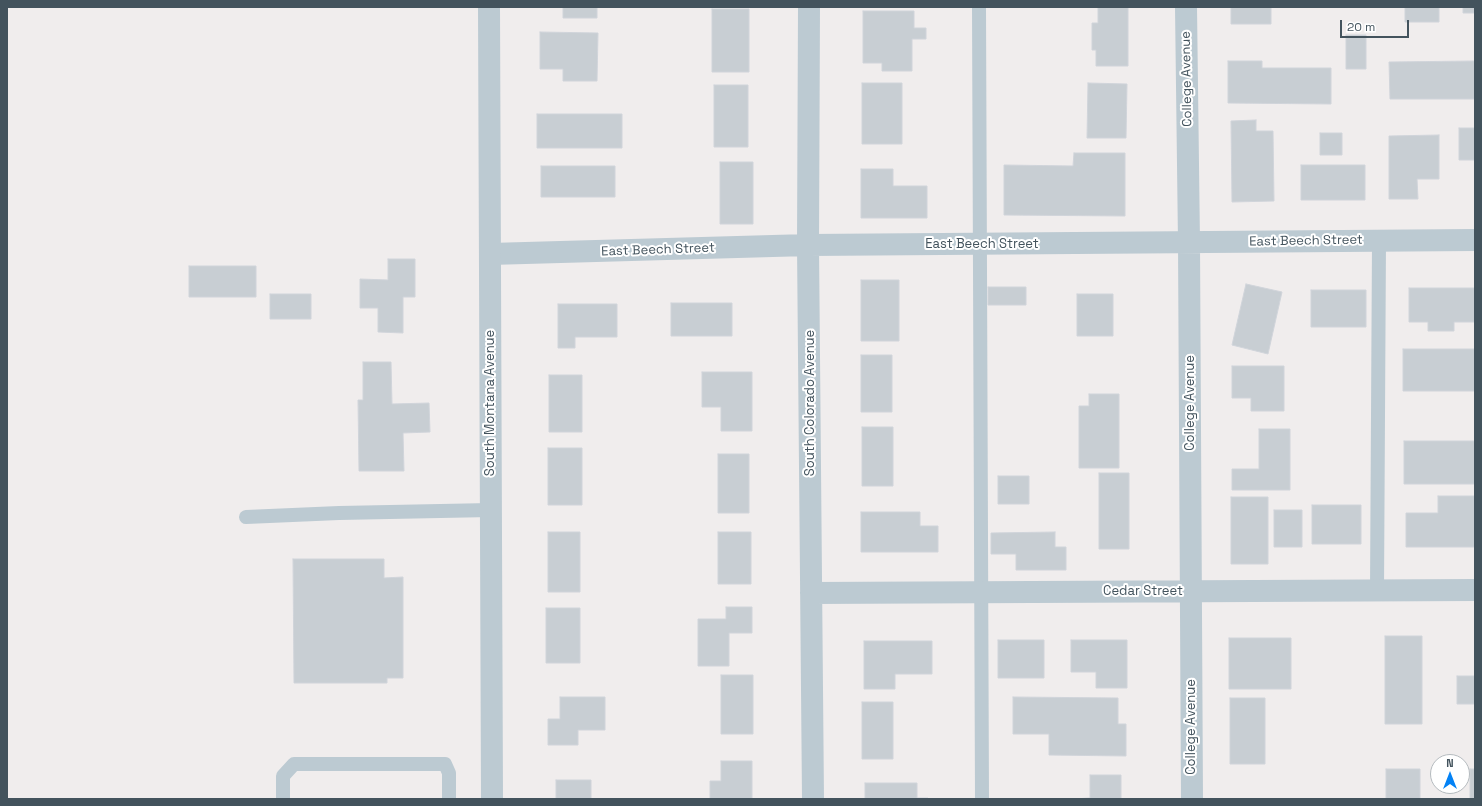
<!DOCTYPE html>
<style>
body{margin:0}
#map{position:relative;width:1482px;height:806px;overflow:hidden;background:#f0eded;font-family:"Space Grotesk",sans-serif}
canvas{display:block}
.frame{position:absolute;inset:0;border:8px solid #43535d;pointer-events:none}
.north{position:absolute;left:1430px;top:754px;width:40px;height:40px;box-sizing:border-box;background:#fff;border:1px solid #b4babe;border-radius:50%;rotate:0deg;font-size:11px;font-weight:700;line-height:16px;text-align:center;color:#43535d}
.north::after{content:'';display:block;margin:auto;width:14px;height:18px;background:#0382f5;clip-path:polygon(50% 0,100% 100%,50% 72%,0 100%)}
.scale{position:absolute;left:1340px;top:20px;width:69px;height:18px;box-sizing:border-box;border:2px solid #43535d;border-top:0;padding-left:5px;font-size:12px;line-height:14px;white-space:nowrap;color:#43535d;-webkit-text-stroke:3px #fff;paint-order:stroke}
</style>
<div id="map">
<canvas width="1482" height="806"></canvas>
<div class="frame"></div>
<div class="north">N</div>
<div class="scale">20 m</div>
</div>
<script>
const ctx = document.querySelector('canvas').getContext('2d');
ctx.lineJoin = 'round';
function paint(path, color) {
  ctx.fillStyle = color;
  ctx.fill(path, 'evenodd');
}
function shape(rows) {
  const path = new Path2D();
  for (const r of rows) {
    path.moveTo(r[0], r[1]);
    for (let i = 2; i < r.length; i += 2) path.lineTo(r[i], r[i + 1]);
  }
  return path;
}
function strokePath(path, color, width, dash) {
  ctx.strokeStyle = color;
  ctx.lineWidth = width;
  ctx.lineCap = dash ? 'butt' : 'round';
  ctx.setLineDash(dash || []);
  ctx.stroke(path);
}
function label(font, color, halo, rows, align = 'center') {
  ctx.font = font + ' "Space Grotesk",sans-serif';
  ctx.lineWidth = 4;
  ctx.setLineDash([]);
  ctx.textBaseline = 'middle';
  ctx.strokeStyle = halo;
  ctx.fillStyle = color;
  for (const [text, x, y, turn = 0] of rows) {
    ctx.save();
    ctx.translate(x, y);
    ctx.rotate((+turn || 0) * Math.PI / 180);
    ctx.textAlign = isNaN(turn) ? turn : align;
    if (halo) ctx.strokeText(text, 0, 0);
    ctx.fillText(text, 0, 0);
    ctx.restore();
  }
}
const building = shape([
 [563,7,597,7,597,18,563,18,563,7],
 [1098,7,1128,7,1128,66,1096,66,1096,50,1092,50,1092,23,1098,23,1098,7],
 [1231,7,1271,7,1271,24,1231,24,1231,7],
 [1405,7,1439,7,1439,22,1405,22,1405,7],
 [1463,7,1475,7,1475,13,1463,13,1463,7],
 [712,9,749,9,749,72,712,72,712,9],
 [863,11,914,11,914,28,926,28,926,39,912,39,912,71,882,71,882,63,863,63,863,11],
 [540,32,598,33,597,81,563,81,563,69,540,69,540,32],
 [1346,35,1366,35,1366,69,1346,69,1346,35],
 [1228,61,1262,61,1262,68,1331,68,1331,104,1228,103,1228,61],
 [1475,61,1475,99,1390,99,1389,62,1475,61],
 [862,83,902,83,902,144,862,144,862,83],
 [1088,83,1127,84,1126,138,1087,138,1088,83],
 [714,85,748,85,748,147,714,147,714,85],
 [537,114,622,114,622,148,537,148,537,114],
 [1256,120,1256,131,1273,131,1274,201,1232,202,1231,121,1256,120],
 [1459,128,1475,128,1475,160,1459,160,1459,128],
 [1320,133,1342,133,1342,155,1320,155,1320,133],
 [1439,135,1439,179,1417,179,1418,199,1389,199,1389,136,1439,135],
 [1074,153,1125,153,1125,216,1004,215,1004,165,1073,166,1074,153],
 [720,162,753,162,753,224,720,224,720,162],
 [1301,165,1365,165,1365,200,1301,200,1301,165],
 [541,166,615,166,615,197,541,197,541,166],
 [861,169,893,169,893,186,927,186,927,218,861,218,861,169],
 [388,259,415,259,415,297,403,297,403,333,378,332,378,308,360,308,360,279,388,280,388,259],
 [189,266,256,266,256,297,189,297,189,266],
 [861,280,899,280,899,341,861,341,861,280],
 [1246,284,1282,292,1268,354,1232,345,1246,284],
 [988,287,1026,287,1026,305,988,305,988,287],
 [1409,288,1475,288,1475,322,1454,322,1454,331,1428,331,1428,322,1409,322,1409,288],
 [1311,290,1366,290,1366,327,1311,327,1311,290],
 [270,294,311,294,311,319,270,319,270,294],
 [1077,294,1113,294,1113,336,1077,336,1077,294],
 [671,303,732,303,732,336,671,336,671,303],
 [558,304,617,304,617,337,575,337,575,348,558,348,558,304],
 [1403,349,1475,349,1475,391,1403,391,1403,349],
 [861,355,892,355,892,412,861,412,861,355],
 [363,362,391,362,392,404,429,403,430,432,403,433,404,471,359,471,358,400,363,400,363,362],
 [1232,366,1284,366,1284,411,1251,411,1251,398,1232,398,1232,366],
 [702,372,752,372,752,431,721,431,721,407,702,407,702,372],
 [549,375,582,375,582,432,549,432,549,375],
 [1089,394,1119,394,1119,468,1079,468,1079,406,1089,406,1089,394],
 [862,427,893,427,893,486,862,486,862,427],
 [1259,429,1290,429,1290,490,1232,490,1232,469,1259,469,1259,429],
 [1404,441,1475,441,1475,484,1404,484,1404,441],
 [548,448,582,448,582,505,548,505,548,448],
 [718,454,749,454,749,513,718,513,718,454],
 [1099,473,1129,473,1129,549,1099,549,1099,473],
 [998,476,1029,476,1029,504,998,504,998,476],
 [1438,496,1475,496,1475,547,1406,547,1406,513,1438,513,1438,496],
 [1231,497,1268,497,1268,564,1231,564,1231,497],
 [1312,505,1361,505,1361,544,1312,544,1312,505],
 [1274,510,1302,510,1302,547,1274,547,1274,510],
 [861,512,920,512,920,526,938,526,938,552,861,552,861,512],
 [548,532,580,532,580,592,548,592,548,532],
 [718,532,751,532,751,584,718,584,718,532],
 [1055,532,1055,547,1066,547,1066,570,1016,570,1016,554,991,554,991,533,1055,532],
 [293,559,384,559,384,578,403,577,403,678,387,678,387,683,294,683,293,559],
 [726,607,752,607,752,633,729,633,729,666,698,666,698,619,726,619,726,607],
 [546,608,580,608,580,663,546,663,546,608],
 [1385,636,1422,636,1422,724,1385,724,1385,636],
 [1229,638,1291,638,1291,689,1229,689,1229,638],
 [998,640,1044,640,1044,678,998,678,998,640],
 [1071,640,1127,640,1127,688,1096,688,1096,672,1071,672,1071,640],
 [864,641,932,641,932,674,895,674,895,689,864,689,864,641],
 [721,675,753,675,753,734,721,734,721,675],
 [1457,676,1475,676,1475,704,1457,704,1457,676],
 [560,697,605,697,605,730,578,730,578,745,548,745,548,719,560,719,560,697],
 [1013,697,1118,698,1118,724,1126,724,1126,756,1049,755,1049,734,1013,734,1013,697],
 [1230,698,1265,698,1265,764,1230,764,1230,698],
 [862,702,893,702,893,759,862,759,862,702],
 [721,761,752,761,752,799,710,799,710,781,721,781,721,761],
 [1386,769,1420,769,1420,799,1386,799,1386,769],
 [1470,769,1475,769,1475,799,1470,799,1470,769],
 [1090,775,1121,775,1121,799,1073,799,1090,798,1090,775],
 [556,780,591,780,591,799,556,799,556,780],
 [865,783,917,783,917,798,928,798,928,799,865,799,865,783]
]);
const service = shape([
 [979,7,982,799],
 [246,517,339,513,491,510],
 [1377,590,1379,241],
 [283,799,283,776,294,764,445,764,449,773,449,799]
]);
const minor = shape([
 [809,7,808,245,813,799],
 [1186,7,1189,243,1192,799],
 [490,254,808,245,1475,240],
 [811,593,1475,590]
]);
const tertiary = shape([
 [489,7,492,799]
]);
const streetNames = [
 ["College Avenue",1187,79,-91],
 ["East Beech Street",1306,241,-1],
 ["East Beech Street",982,244],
 ["East Beech Street",658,250,-2],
 ["South Montana Avenue",490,403,-90],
 ["South Colorado Avenue",810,403,-90],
 ["College Avenue",1190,403,-90],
 ["Cedar Street",1143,591],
 ["College Avenue",1191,727,-90]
];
paint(building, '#c8ced3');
strokePath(building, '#d0d4da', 1);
strokePath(service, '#bccad2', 14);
strokePath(minor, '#bccad2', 22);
strokePath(tertiary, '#bccad2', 22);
label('13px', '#43535d', '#fff', streetNames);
</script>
